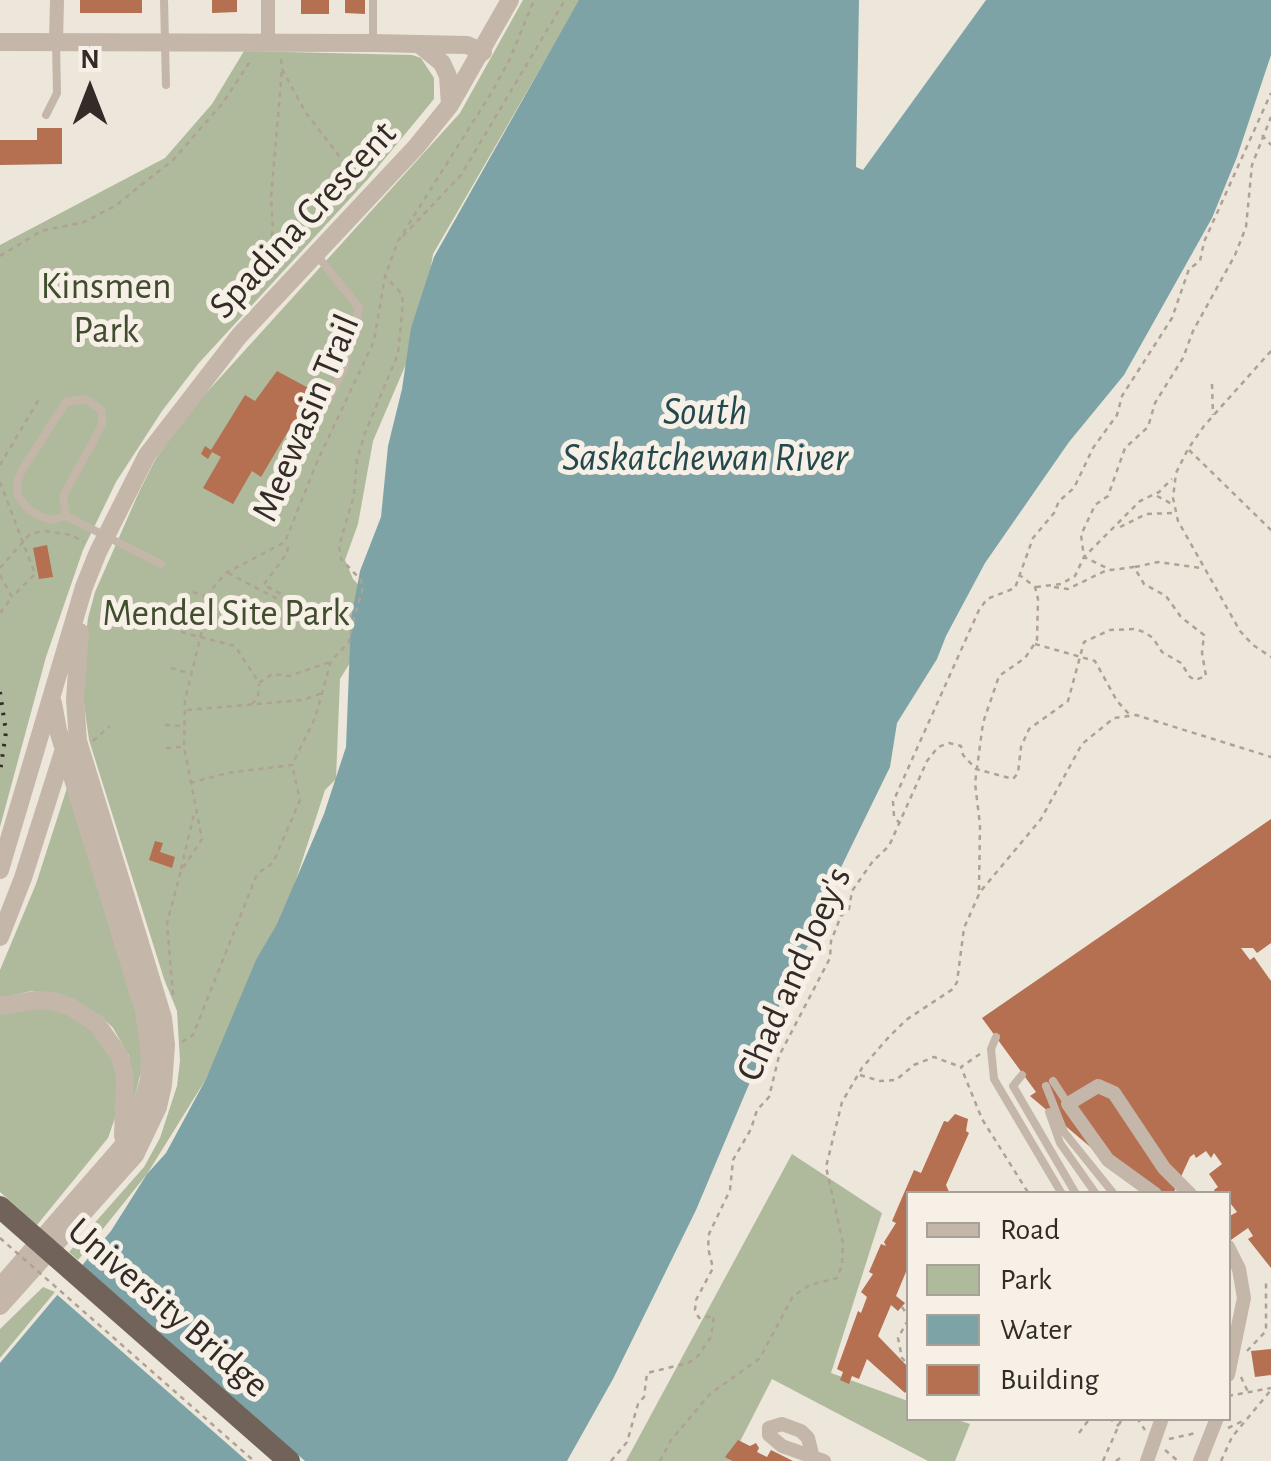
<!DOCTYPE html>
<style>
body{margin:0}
#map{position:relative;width:1271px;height:1461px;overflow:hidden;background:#ede6da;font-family:"Alegreya Sans",sans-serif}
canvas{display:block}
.legend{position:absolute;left:906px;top:1191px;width:325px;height:230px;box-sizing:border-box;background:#f6f0e6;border:2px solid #a8a19a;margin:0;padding:12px 18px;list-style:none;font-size:30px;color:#322b27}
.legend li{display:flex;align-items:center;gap:20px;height:50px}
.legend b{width:50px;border:2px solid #a8a19a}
.north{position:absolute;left:40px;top:40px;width:100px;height:100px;-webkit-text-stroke:8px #f6f0e6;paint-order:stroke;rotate:0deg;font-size:28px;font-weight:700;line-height:40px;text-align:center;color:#322b27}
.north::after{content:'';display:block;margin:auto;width:35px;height:45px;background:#322b27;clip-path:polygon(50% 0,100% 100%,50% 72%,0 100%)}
</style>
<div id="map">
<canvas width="1271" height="1461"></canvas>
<ul class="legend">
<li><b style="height:12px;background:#c4b6a8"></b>Road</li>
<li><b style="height:28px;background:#afba9d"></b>Park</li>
<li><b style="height:28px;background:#7da3a7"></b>Water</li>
<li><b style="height:28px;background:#b56f51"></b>Building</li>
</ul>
<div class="north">N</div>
</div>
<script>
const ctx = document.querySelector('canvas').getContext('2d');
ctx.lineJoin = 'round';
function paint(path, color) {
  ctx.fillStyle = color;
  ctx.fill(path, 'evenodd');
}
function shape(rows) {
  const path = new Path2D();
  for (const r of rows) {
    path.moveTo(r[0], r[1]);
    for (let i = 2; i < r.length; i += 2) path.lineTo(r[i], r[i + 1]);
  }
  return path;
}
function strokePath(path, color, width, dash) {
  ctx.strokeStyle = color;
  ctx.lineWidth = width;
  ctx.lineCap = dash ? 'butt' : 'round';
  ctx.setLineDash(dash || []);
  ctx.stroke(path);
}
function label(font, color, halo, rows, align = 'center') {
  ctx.font = font + ' "Alegreya Sans",sans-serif';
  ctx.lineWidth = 10;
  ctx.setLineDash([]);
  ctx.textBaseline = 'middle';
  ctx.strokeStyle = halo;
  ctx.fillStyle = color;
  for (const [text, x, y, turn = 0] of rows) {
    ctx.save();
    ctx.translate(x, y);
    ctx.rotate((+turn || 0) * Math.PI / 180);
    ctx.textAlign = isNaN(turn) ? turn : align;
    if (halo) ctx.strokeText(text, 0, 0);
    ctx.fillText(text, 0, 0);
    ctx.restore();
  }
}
const green = shape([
 [523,0,580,0,433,254,421,329,373,441,358,524,345,560,353,579,368,595,353,658,340,679,336,779,325,790,279,932,206,1079,147,1174,78,1260,69,1252,144,1167,160,1138,177,1086,180,1061,177,1011,164,979,89,740,83,697,82,665,88,618,95,592,139,492,155,460,188,413,460,113],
 [244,51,412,55,421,58,434,78,434,99,368,179,198,364,162,411,116,482,83,550,46,657,0,827,0,245,165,158,212,104],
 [67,788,138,1015,142,1038,141,1072,133,1102,129,1056,113,1028,101,1016,60,994,32,991,0,998,0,970,36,884],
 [32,1006,66,1011,101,1038,118,1072,116,1115,108,1138,37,1225,0,1192,0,1015],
 [792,1154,882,1213,831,1373,908,1401,908,1418,955,1419,970,1424,955,1461,928,1461,772,1379,730,1461,626,1461],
 [43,1287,55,1292,0,1358,0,1329]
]);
const water = shape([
 [579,0,859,0,856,167,863,170,986,0,1271,0,1271,55,1237,157,1212,218,1124,375,1069,442,985,563,946,636,937,659,897,723,890,767,828,894,819,928,805,951,791,961,774,1025,696,1210,613,1379,567,1461,0,1461,0,1363,111,1231,147,1174,166,1153,206,1079,256,960,277,924,324,814,346,747,351,619,360,571,381,517,388,446,402,389,411,328,434,257]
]);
const pier = shape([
 [77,1262,305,1461,247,1461,54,1292]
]);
const building = shape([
 [80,0,142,0,142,13,80,13],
 [212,0,237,0,237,12,212,13],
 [301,0,329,0,329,14,301,14],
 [345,0,365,0,365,14,345,13],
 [37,128,62,128,62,164,0,165,0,140,37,140],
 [277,371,312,390,299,413,302,415,296,425,293,423,261,477,252,471,233,504,203,488,221,457,212,452,208,459,201,454,205,446,211,450,245,395,255,401],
 [47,545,53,577,39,579,33,548],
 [1271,819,1271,943,1257,953,1253,948,1241,948,1250,960,1254,957,1271,981,1271,1268,1248,1239,1253,1236,1248,1228,1228,1242,1228,1217,1237,1212,1228,1200,1228,1194,1216,1194,1214,1190,1218,1187,1209,1174,1222,1164,1214,1153,1211,1158,1206,1151,1196,1158,1194,1154,1190,1157,1173,1194,1146,1194,1030,1096,1036,1092,982,1018],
 [155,841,163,843,160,852,175,857,172,868,149,860],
 [955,1114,968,1119,966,1131,969,1133,946,1185,950,1194,908,1194,908,1267,896,1296,905,1303,898,1311,891,1305,878,1336,908,1367,908,1388,905,1393,867,1359,859,1379,852,1376,849,1384,840,1380,843,1372,837,1369,858,1311,861,1313,867,1297,861,1292,873,1274,869,1272,881,1244,886,1246,884,1242,896,1223,892,1221,914,1170,921,1173,944,1121,948,1122],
 [1271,1349,1271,1375,1255,1377,1251,1351],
 [738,1440,750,1446,756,1443,759,1448,757,1452,767,1457,771,1450,793,1461,732,1461,725,1457]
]);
const path = shape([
 [281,59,282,69,306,113,343,161,362,178],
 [1262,135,1271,145],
 [403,236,461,175,565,0],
 [0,256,41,231,84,222,115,206,141,185,172,161,222,104,251,60],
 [241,310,267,254,273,229,271,198,282,69],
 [1271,351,1204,426,1188,449,1176,473,1173,498,1178,521,1240,631,1253,645,1271,657],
 [1212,384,1213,415],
 [1189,450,1271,530],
 [0,465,39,399],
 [0,482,35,574,12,597],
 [1157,496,1172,504],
 [1120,527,1146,514,1173,513],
 [45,531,71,535,84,542],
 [1135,567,1158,562,1201,568],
 [0,568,30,534,43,531],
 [228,573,306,614,352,627],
 [0,575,12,597,0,613],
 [264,584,286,555,288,548,285,542],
 [1036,587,1061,584,1075,576,1084,557,1140,501,1159,492,1172,479],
 [1054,587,1068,589,1107,570],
 [193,592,208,597],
 [353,622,363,588,361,580,341,559,339,546,354,495,357,459,365,433,398,354,403,302,401,293,386,277],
 [181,632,235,646,259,683,272,674,289,676,330,662],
 [1035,644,1095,661,1117,701,1129,714],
 [171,668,189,673],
 [252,704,258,697,259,684],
 [187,710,303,700,322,693],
 [165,725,184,726],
 [93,741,110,726],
 [166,748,182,747],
 [190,783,227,773,292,765,315,718,331,661,349,642,353,622,306,607,264,585],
 [900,824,894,816,893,802,979,610,987,599,1015,588,1033,538,1054,513,1059,501,1074,488,1093,448,1117,415,1122,396,1172,318,1189,269,1200,261,1204,242,1271,93],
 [181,869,194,814],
 [979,890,980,825,975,783,983,723,999,676,1025,658,1037,640,1038,599,1035,587,1021,576],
 [173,995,167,923,181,871,202,839,184,747,185,700,212,589,226,573,285,542,317,462,374,341,385,276,398,241,490,95,509,61,534,0],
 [182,1042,193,1035,257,874,273,863,300,800,292,765],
 [980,1054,961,1067,982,1119,1029,1194],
 [860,1075,880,1081,896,1080,914,1065,934,1057,961,1067],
 [902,1307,908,1316],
 [908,1320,898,1338,902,1358,908,1365],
 [1247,1351,1266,1331,1266,1280],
 [1241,1377,1248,1392],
 [1228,1396,1271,1388],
 [1109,1418,1119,1426],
 [1137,1418,1145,1430],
 [1050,1419,1051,1418],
 [1228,1428,1245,1420],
 [1079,1433,1090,1418],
 [1169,1439,1196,1433],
 [1165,1450,1178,1461],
 [611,1461,627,1442,638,1404,644,1397,647,1373,688,1363,698,1356,711,1337,714,1316,699,1318,695,1310,696,1300,713,1268,708,1248,709,1234,730,1190,733,1160,751,1129,757,1110,769,1097,779,1056,830,958,831,941,841,916,849,909,852,891,873,861,889,846,927,761,938,747,949,743,961,746,963,755,976,769,1013,779,1018,773,1021,747,1029,729,1068,701,1084,642,1110,630,1135,629,1144,632,1153,638,1162,652,1181,663,1190,677,1195,680,1206,676,1202,653,1204,635,1181,617,1166,596,1144,584,1134,567,1111,570,1084,557,1081,535,1095,505,1108,496,1125,448,1148,427,1155,403,1183,358,1193,331,1235,255,1246,227,1252,165,1271,117],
 [660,1461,671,1440,710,1394,760,1358,793,1296,810,1285,837,1278,842,1265,843,1243,826,1167,842,1102,862,1068,887,1039,906,1020,953,989,957,982,964,928,980,892,1041,819,1082,744,1114,718,1136,715,1271,757],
 [1103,1461,1122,1418],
 [1116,1461,1123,1456],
 [1221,1461,1232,1437,1271,1390]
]);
const service = shape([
 [164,0,166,85],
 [373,0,373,43],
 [46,115,57,93,56,42],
 [283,482,343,371,359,308,316,254],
 [66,516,63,496,102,425,102,411,86,399,66,402,22,470,17,482,18,496,28,509,40,516,51,520,66,516,161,564],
 [996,1037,991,1049,994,1079,1062,1194],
 [1022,1075,1013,1086,1076,1194],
 [1053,1081,1068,1104],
 [1046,1086,1064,1132,1114,1194],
 [1049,1112,1060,1143,1096,1194]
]);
const minor = shape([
 [268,0,268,42],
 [56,42,57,0],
 [1155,1194,1108,1160,1068,1104,1098,1086,1114,1093,1164,1168,1190,1194],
 [1228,1247,1239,1269,1244,1298,1228,1375],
 [812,1454,808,1438,801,1431,782,1424,769,1428,769,1435,782,1446,824,1461],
 [1147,1461,1162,1418],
 [1200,1461,1217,1418]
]);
const tertiary = shape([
 [0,42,373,43,467,45,483,52],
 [419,44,442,63,448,76,450,105],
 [0,870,84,587,98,552,147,455,239,336,416,147,450,105,510,0],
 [0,937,23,878,64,749],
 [0,1006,36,1000,53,1001,71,1007,97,1024,119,1055,125,1075,123,1136],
 [0,1287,121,1148,133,1129,149,1080,150,1055,144,1011,58,730,53,703],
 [0,1306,135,1155,158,1107,163,1085,166,1045,163,1018,78,741,75,699,80,632]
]);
const rail = shape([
 [0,692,6,732,0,772]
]);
const pathBridge = shape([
 [0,1238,254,1461]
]);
const primaryBridge = shape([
 [0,1207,289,1461]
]);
const streetNames = [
 ["Spadina Crescent",303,220,-47],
 ["Meewasin Trail",306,418,-67],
 ["Chad and Joey's",794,974,-66],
 ["University Bridge",168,1308,41]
];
const parkNames = [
 ["Kinsmen",106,287],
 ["Park",106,331],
 ["Mendel Site Park",226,614]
];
const waterNames = [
 ["South",705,412],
 ["Saskatchewan River",705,458]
];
paint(green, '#afba9d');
paint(water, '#7da3a7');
paint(pier, '#ede6da');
paint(building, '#b56f51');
strokePath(path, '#afa193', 2.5, [5, 5]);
strokePath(service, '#c4b6a8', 8);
strokePath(minor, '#c4b6a8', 14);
strokePath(tertiary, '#c4b6a8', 18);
strokePath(rail, '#322b27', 4, [2.5, 8]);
strokePath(pathBridge, '#afa193', 2.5, [5, 5]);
strokePath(primaryBridge, '#72635a', 22);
label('38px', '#322b27', '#f6f0e6', streetNames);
label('38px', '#404d2e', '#f6f0e6', parkNames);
label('italic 40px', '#23484d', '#f6f0e6', waterNames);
</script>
